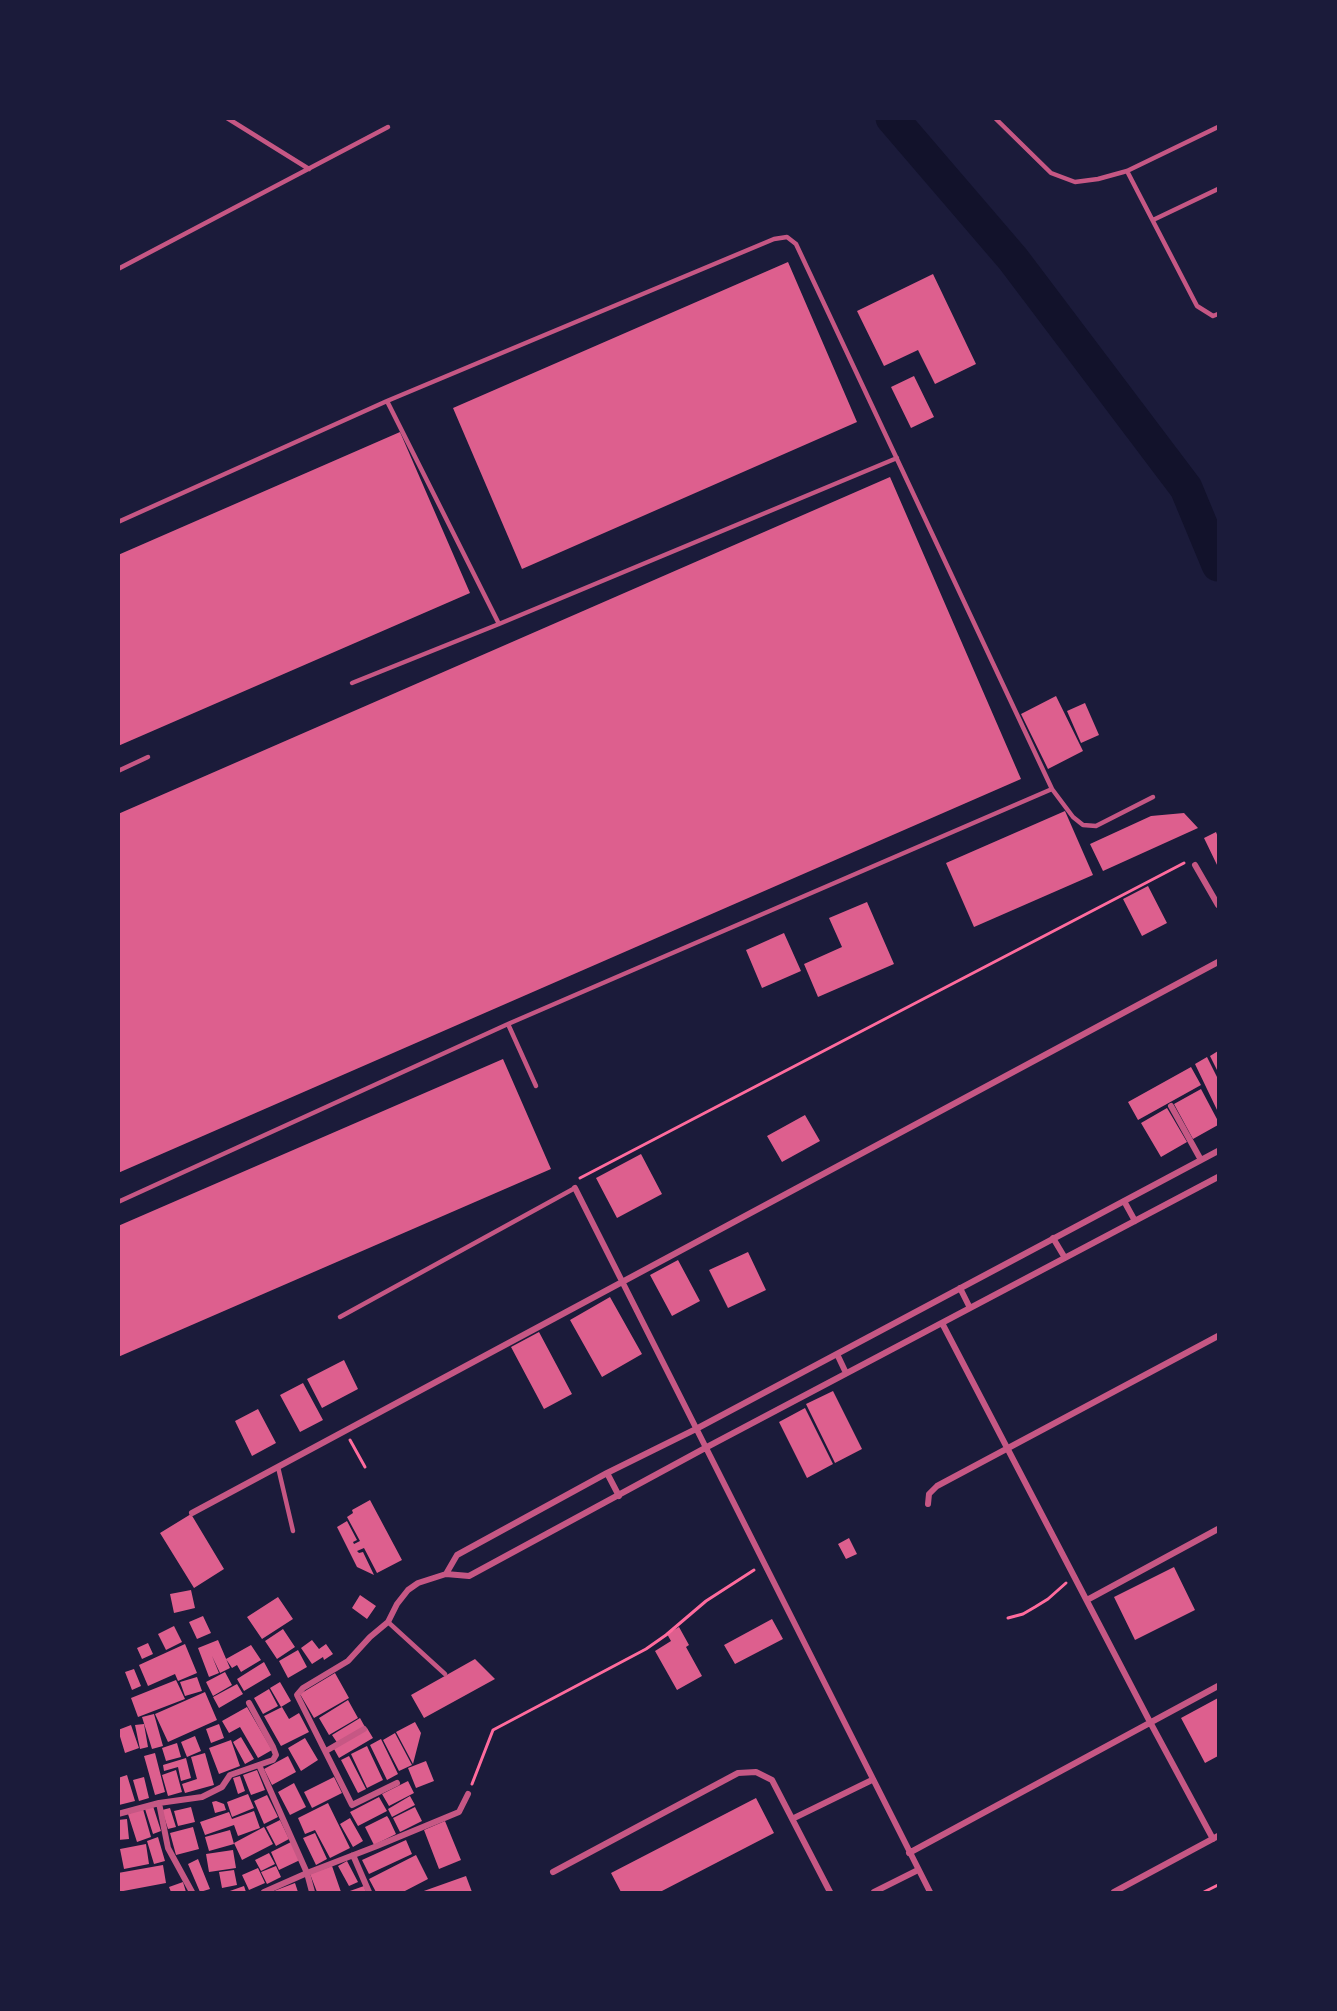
<!DOCTYPE html>
<style>
body{margin:0}
#map{position:relative;width:1337px;height:2011px;overflow:hidden;background:#1b1b3a;font-family:Lato,sans-serif}
canvas{display:block}
.frame{position:absolute;inset:0;border:120px solid #1b1b3a;pointer-events:none}
</style>
<div id="map">
<canvas width="1337" height="2011"></canvas>
<div class="frame"></div>
</div>
<script>
const ctx = document.querySelector('canvas').getContext('2d');
ctx.lineJoin = 'round';
function shape(rows) {
  const path = new Path2D();
  for (const r of rows) {
    path.moveTo(r[0], r[1]);
    for (let i = 2; i < r.length; i += 2) path.lineTo(r[i], r[i + 1]);
  }
  return path;
}
function strokePath(path, color, width, dash) {
  ctx.strokeStyle = color;
  ctx.lineWidth = width;
  ctx.lineCap = dash ? 'butt' : 'round';
  ctx.setLineDash(dash || []);
  ctx.stroke(path);
}
function paint(path, color) {
  ctx.fillStyle = color;
  ctx.fill(path, 'evenodd');
}
const river = shape([
 [892,118,1013,259,1186,488,1218,565]
]);
const building = shape([
 [788,262,857,422,522,569,453,408],
 [933,274,976,364,935,384,918,350,884,366,857,311],
 [914,376,934,417,911,428,891,387],
 [400,432,470,593,118,746,118,555],
 [890,477,1021,779,118,1173,118,814],
 [1056,696,1083,751,1048,769,1021,714],
 [1085,703,1099,735,1081,743,1067,711],
 [1065,811,1093,875,974,927,946,863],
 [1184,813,1198,828,1103,871,1090,844,1151,816],
 [1216,832,1218,837,1218,867,1204,838],
 [1148,886,1167,923,1142,936,1123,899],
 [867,902,894,964,818,997,804,964,842,947,829,918],
 [784,933,801,971,762,988,746,950],
 [1218,1051,1218,1072,1210,1056],
 [1207,1057,1218,1079,1218,1112,1195,1064],
 [503,1059,551,1169,118,1357,118,1226],
 [1191,1067,1201,1085,1138,1120,1128,1102],
 [1201,1089,1218,1121,1218,1125,1193,1139,1174,1104],
 [1167,1108,1187,1142,1161,1157,1141,1123],
 [805,1115,820,1141,782,1162,767,1136],
 [641,1154,662,1194,617,1218,596,1178],
 [748,1252,766,1290,728,1308,709,1270],
 [678,1260,700,1301,672,1316,650,1275],
 [610,1297,642,1354,602,1377,570,1320],
 [539,1332,572,1394,544,1409,511,1347],
 [344,1360,358,1389,322,1408,307,1379],
 [303,1383,323,1420,300,1432,280,1395],
 [833,1391,862,1449,835,1463,806,1404],
 [805,1408,833,1464,807,1478,779,1422],
 [258,1409,276,1443,252,1456,235,1421],
 [370,1500,402,1560,377,1573,364,1548,357,1551,359,1553,363,1552,374,1575,357,1567,337,1527,347,1521,357,1540,353,1542,354,1544,360,1541,347,1517,353,1513,352,1510],
 [191,1514,224,1569,194,1588,160,1533],
 [849,1538,857,1554,846,1559,838,1544],
 [1174,1567,1195,1610,1135,1640,1114,1597],
 [191,1590,195,1608,174,1613,170,1594],
 [360,1595,376,1606,367,1619,352,1608],
 [278,1597,293,1619,262,1639,247,1617],
 [203,1616,211,1633,197,1639,189,1622],
 [772,1619,783,1639,735,1664,724,1645],
 [174,1626,182,1642,166,1650,158,1634],
 [679,1627,689,1645,686,1647,702,1676,677,1690,655,1651,671,1641,667,1634],
 [283,1629,295,1647,277,1659,265,1641],
 [218,1640,230,1668,220,1673,212,1656,219,1673,209,1677,198,1648],
 [312,1640,319,1649,326,1644,333,1654,324,1660,323,1657,312,1664,301,1648],
 [148,1643,153,1654,142,1659,137,1648],
 [185,1644,197,1673,178,1681,175,1674,148,1686,139,1665],
 [251,1645,261,1660,241,1672,237,1665,232,1668,226,1659],
 [298,1650,307,1667,288,1678,279,1661],
 [475,1659,495,1679,424,1718,411,1695],
 [264,1662,271,1675,244,1691,237,1679],
 [134,1669,141,1686,132,1690,125,1672],
 [225,1672,232,1685,213,1696,206,1682],
 [335,1673,349,1698,314,1718,300,1694],
 [197,1677,202,1691,185,1696,180,1682],
 [176,1680,185,1699,138,1717,131,1698],
 [280,1682,291,1701,281,1707,270,1688],
 [237,1684,243,1694,219,1708,213,1697],
 [269,1689,278,1706,263,1714,254,1698],
 [205,1692,217,1720,168,1742,155,1714],
 [1218,1698,1218,1756,1205,1763,1181,1718],
 [348,1700,358,1718,329,1735,319,1718],
 [247,1707,272,1750,258,1758,240,1727,229,1733,222,1721],
 [282,1707,289,1719,299,1713,309,1732,281,1746,264,1716],
 [154,1714,163,1746,152,1749,142,1717],
 [360,1718,365,1727,338,1744,332,1735],
 [415,1722,421,1733,413,1764,396,1732],
 [144,1724,148,1747,140,1749,135,1725],
 [219,1724,224,1738,211,1743,206,1729],
 [131,1725,139,1748,125,1753,118,1730],
 [367,1728,373,1738,339,1758,334,1749],
 [395,1733,412,1765,399,1771,383,1740],
 [195,1736,201,1751,187,1757,181,1742],
 [241,1737,254,1759,245,1764,233,1742],
 [305,1738,318,1760,301,1771,288,1748],
 [381,1739,398,1774,387,1780,370,1745],
 [231,1740,240,1766,219,1774,209,1748],
 [177,1743,181,1757,166,1761,162,1748],
 [367,1746,383,1780,367,1788,351,1754],
 [155,1753,165,1792,155,1795,144,1756],
 [205,1753,214,1785,185,1793,182,1784,197,1779,191,1757],
 [288,1756,296,1772,272,1785,264,1769],
 [349,1756,366,1789,358,1793,341,1760],
 [186,1758,191,1778,181,1781,178,1767,164,1771,163,1765],
 [426,1761,434,1781,416,1788,408,1768],
 [176,1770,182,1792,168,1796,162,1775],
 [257,1770,265,1790,251,1795,243,1775],
 [127,1775,135,1801,119,1805,118,1778],
 [240,1776,245,1791,238,1794,233,1778],
 [144,1777,149,1798,139,1801,133,1780],
 [334,1777,342,1793,312,1808,304,1792],
 [408,1781,414,1793,389,1806,382,1794],
 [294,1783,306,1807,290,1815,278,1792],
 [248,1794,254,1808,232,1817,227,1802],
 [267,1795,278,1817,264,1824,254,1801],
 [410,1796,415,1805,392,1817,388,1809],
 [379,1797,387,1811,358,1826,350,1812],
 [756,1798,774,1833,660,1892,621,1892,611,1873],
 [216,1801,224,1804,226,1810,215,1813,212,1802],
 [328,1803,350,1848,330,1858,315,1830,305,1834,298,1818],
 [153,1806,161,1831,153,1834,145,1809],
 [191,1807,195,1822,178,1826,174,1811],
 [415,1807,422,1821,400,1832,393,1818],
 [170,1808,176,1827,168,1829,162,1810],
 [143,1809,151,1837,137,1842,128,1814],
 [254,1811,260,1828,238,1836,234,1825,205,1835,200,1822,229,1812,232,1819],
 [387,1816,389,1819,387,1820,389,1819,396,1834,374,1845,365,1827],
 [350,1818,363,1841,353,1847,340,1824],
 [127,1819,129,1839,118,1840,118,1820],
 [280,1820,289,1839,276,1846,266,1827],
 [445,1821,461,1860,439,1869,424,1830],
 [193,1827,199,1849,176,1855,170,1833],
 [264,1827,273,1844,242,1860,234,1843],
 [230,1830,234,1844,209,1851,205,1837],
 [315,1833,327,1859,316,1865,303,1838],
 [158,1837,165,1861,154,1864,147,1841],
 [406,1840,412,1854,369,1874,362,1860],
 [291,1842,300,1860,279,1870,271,1852],
 [146,1844,149,1864,124,1869,120,1849],
 [233,1850,236,1868,209,1872,206,1854],
 [269,1853,275,1864,261,1871,255,1860],
 [416,1855,428,1879,403,1892,376,1892,369,1879],
 [198,1859,210,1889,200,1892,188,1864],
 [347,1861,358,1882,349,1886,338,1866],
 [163,1865,166,1883,118,1892,118,1873],
 [276,1866,281,1877,267,1884,261,1872],
 [332,1866,341,1892,317,1892,310,1874],
 [258,1868,265,1883,249,1890,242,1875],
 [234,1870,237,1885,222,1888,219,1872],
 [466,1876,472,1892,421,1892],
 [183,1882,186,1892,171,1892,169,1887],
 [295,1883,298,1892,275,1892,274,1891],
 [244,1886,246,1892,227,1892],
 [364,1886,366,1892,347,1892]
]);
const path = shape([
 [580,1178,1184,863],
 [350,1440,365,1467],
 [1008,1618,1023,1614,1035,1607,1048,1599,1066,1583],
 [472,1784,493,1730,646,1649,666,1635,706,1601,754,1570],
 [1204,1892,1218,1885]
]);
const service = shape([
 [227,118,309,169],
 [995,118,1051,173,1075,182,1098,179,1127,171,1218,127],
 [1127,171,1197,306,1213,316,1218,314],
 [1153,220,1218,189],
 [118,269,388,127],
 [387,401,499,624],
 [118,522,387,401,774,239,787,237,796,244,1052,789,508,1024,118,1202],
 [352,683,499,624,897,458],
 [118,771,148,757],
 [1052,789,1073,817,1083,825,1096,826,1153,797],
 [508,1024,536,1086],
 [340,1317,575,1188],
 [278,1467,293,1531],
 [388,1622,445,1674]
]);
const minor = shape([
 [1195,865,1218,905],
 [1171,1106,1201,1160],
 [575,1188,930,1892],
 [1124,1201,1135,1221],
 [1053,1238,1065,1258],
 [960,1288,970,1308],
 [942,1323,1150,1722,1213,1839],
 [837,1354,846,1373],
 [607,1473,619,1496],
 [928,1504,929,1494,937,1486,1218,1336],
 [192,1513,1218,962],
 [446,1574,457,1555,607,1473,696,1429,1218,1151],
 [1087,1600,1218,1529],
 [326,1751,364,1729],
 [259,1765,307,1873,312,1892],
 [397,1783,352,1805,297,1695,303,1688,348,1661,370,1637,388,1622,397,1604,408,1590,418,1583,446,1574,469,1576,707,1447,1218,1177],
 [159,1803,168,1848,192,1892],
 [118,1814,159,1803,202,1797,222,1787,230,1775,273,1760,276,1755,273,1747,249,1703],
 [792,1819,872,1780],
 [909,1853,1218,1686],
 [353,1855,369,1892],
 [553,1872,738,1773,756,1772,772,1780,830,1892],
 [264,1892,307,1873,377,1846,459,1812,468,1794],
 [874,1892,918,1870],
 [1114,1892,1218,1836]
]);
strokePath(river, '#12122b', 33);
paint(building, '#dd5f8e');
strokePath(path, '#ff6b9d', 3);
strokePath(service, '#c65784', 4.5);
strokePath(minor, '#c65784', 6);
</script>
